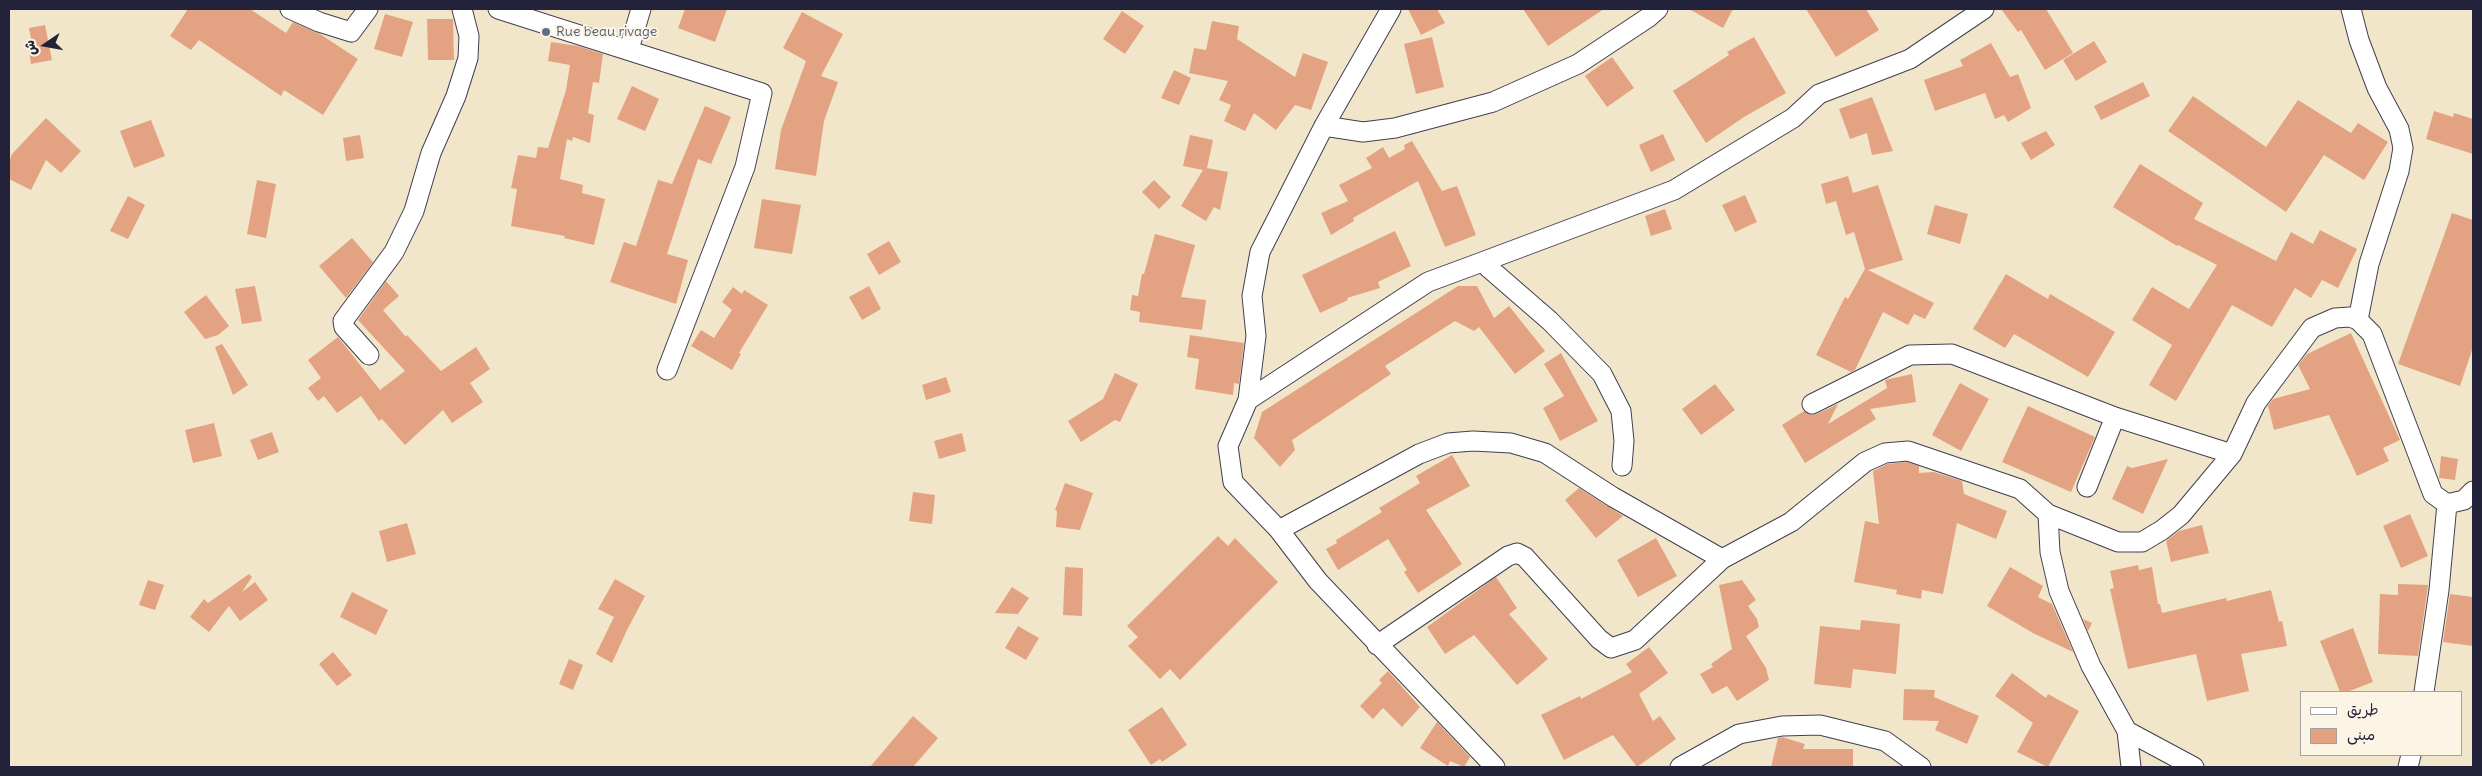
<!DOCTYPE html>
<meta charset="utf-8">
<style>
body{margin:0}
#map{position:relative;width:2482px;height:776px;overflow:hidden;background:#f2e6ca;font-family:Delius,"Playpen Sans Arabic",sans-serif}
canvas{display:block}
.frame{position:absolute;inset:0;border:10px solid #22223b;pointer-events:none}
.legend{position:absolute;left:2300px;top:691px;width:162px;height:65px;box-sizing:border-box;background:#fcf5e5;border:1px solid #a5a1a1;margin:0;padding:6px 9px;list-style:none;font-size:15px;color:#22223b}
.legend li{display:flex;align-items:center;gap:10px;height:25px}
.legend b{width:25px;border:1px solid #a5a1a1}
.north{position:absolute;left:20px;top:20px;width:50px;height:50px;-webkit-text-stroke:4px #fcf5e5;paint-order:stroke;rotate:258deg;font-size:14px;font-weight:700;line-height:20px;text-align:center;color:#22223b}
.north::after{content:'';display:block;margin:auto;width:18px;height:22px;background:#22223b;clip-path:polygon(50% 0,100% 100%,50% 72%,0 100%)}
</style>
<div id="map">
<canvas width="2482" height="776"></canvas>
<div class="frame"></div>
<ul class="legend">
<li><b style="height:6px;background:#fff"></b>طريق</li>
<li><b style="height:14px;background:#e3a382"></b>مبنى</li>
</ul>
<div class="north">ش</div>
</div>
<script>
const ctx = document.querySelector('canvas').getContext('2d');
ctx.lineJoin = 'round';
function paint(path, color) {
  ctx.fillStyle = color;
  ctx.fill(path, 'evenodd');
}
function shape(rows) {
  const path = new Path2D();
  for (const r of rows) {
    path.moveTo(r[0], r[1]);
    for (let i = 2; i < r.length; i += 2) path.lineTo(r[i], r[i + 1]);
  }
  return path;
}
function strokePath(path, color, width, dash) {
  ctx.strokeStyle = color;
  ctx.lineWidth = width;
  ctx.lineCap = dash ? 'butt' : 'round';
  ctx.setLineDash(dash || []);
  ctx.stroke(path);
}
function label(font, color, halo, rows, align = 'center') {
  ctx.font = font + ' Delius,sans-serif';
  ctx.lineWidth = 4;
  ctx.setLineDash([]);
  ctx.textBaseline = 'middle';
  ctx.strokeStyle = halo;
  ctx.fillStyle = color;
  for (const [text, x, y, turn = 0] of rows) {
    ctx.save();
    ctx.translate(x, y);
    ctx.rotate((+turn || 0) * Math.PI / 180);
    ctx.textAlign = isNaN(turn) ? turn : align;
    if (halo) ctx.strokeText(text, 0, 0);
    ctx.fillText(text, 0, 0);
    ctx.restore();
  }
}
const building = shape([
 [188,9,250,9,286,33,293,22,320,34,358,59,323,115,284,90,281,96,199,40,191,50,170,36],
 [685,9,727,9,715,42,678,28],
 [1408,9,1437,9,1445,23,1421,35],
 [1523,9,1604,9,1548,46],
 [1689,9,1733,9,1723,28],
 [1806,9,1866,9,1879,30,1836,57],
 [2001,9,2046,9,2073,53,2045,70,2021,30,2018,32],
 [1122,11,1144,26,1125,54,1103,39],
 [802,12,843,34,821,76,838,82,824,121,816,176,775,169,781,130,806,61,783,48],
 [385,14,413,22,402,57,374,49],
 [427,19,453,19,454,60,428,60],
 [1212,21,1239,26,1237,39,1295,77,1303,53,1328,62,1311,110,1295,105,1276,130,1254,113,1245,131,1224,121,1231,105,1219,100,1228,81,1189,73,1194,48,1206,50],
 [45,25,52,60,31,64,28,45,32,44,29,28],
 [1432,37,1444,87,1416,94,1404,44],
 [1754,37,1786,93,1744,117,1706,143,1673,91,1729,55,1727,52],
 [2094,41,2107,62,2076,81,2063,60],
 [551,42,578,46,603,54,599,83,593,82,588,113,594,115,590,143,573,137,572,141,567,139,560,179,583,185,582,193,605,199,594,245,564,238,565,236,511,226,517,189,511,188,518,155,536,158,538,147,548,148,566,90,570,65,548,61],
 [1991,43,2010,77,2018,74,2031,108,2008,122,2004,115,1995,119,1985,93,1935,111,1924,80,1963,66,1960,60],
 [1612,57,1634,88,1607,107,1585,76],
 [1174,70,1191,78,1179,105,1161,98],
 [2143,82,2150,96,2101,120,2094,106],
 [632,86,659,99,645,131,617,119],
 [2193,96,2266,147,2298,100,2351,133,2358,123,2388,142,2364,180,2324,155,2286,212,2168,131],
 [1872,97,1893,151,1872,155,1867,133,1850,139,1839,109],
 [705,106,731,117,711,164,698,159,667,254,688,260,676,304,610,282,624,242,636,246,658,180,672,184],
 [2434,111,2453,117,2454,113,2473,119,2473,154,2426,139],
 [46,118,81,151,61,173,46,160,31,190,9,179,9,162,12,154],
 [151,120,165,156,134,168,120,131],
 [2046,131,2055,145,2031,160,2021,143],
 [1663,134,1675,160,1651,172,1639,145],
 [360,135,364,158,346,161,343,138],
 [1190,135,1213,140,1207,168,1228,172,1220,210,1214,207,1206,221,1181,206,1203,170,1183,166],
 [1412,141,1442,191,1457,186,1476,235,1445,247,1418,181,1353,218,1354,221,1331,235,1321,213,1348,201,1339,185,1372,168,1366,158,1383,147,1389,158,1405,149,1404,145],
 [2140,164,2203,203,2194,219,2276,261,2291,232,2313,244,2320,230,2357,249,2338,288,2322,280,2311,298,2295,288,2272,327,2232,305,2176,401,2149,385,2172,345,2132,320,2152,287,2189,309,2217,265,2178,245,2177,246,2113,207],
 [1848,176,1853,193,1878,185,1903,260,1868,270,1934,303,1925,319,1914,314,1908,325,1883,312,1855,370,1851,372,1816,355,1845,297,1848,299,1865,269,1854,232,1846,235,1836,201,1826,204,1821,184],
 [257,180,276,184,266,238,247,234],
 [1154,180,1171,197,1159,209,1142,192],
 [1745,195,1757,222,1735,232,1722,205],
 [128,196,145,205,128,239,110,231],
 [762,199,801,205,792,254,754,248],
 [1935,205,1968,214,1960,244,1927,234],
 [1665,209,1672,229,1651,236,1645,216],
 [2452,213,2473,220,2473,347,2460,386,2398,364],
 [1395,231,1411,266,1378,282,1380,288,1347,298,1348,300,1320,313,1302,275],
 [1155,234,1195,245,1181,297,1206,300,1202,330,1139,322,1140,312,1130,310,1132,295,1138,296,1142,274,1144,274],
 [352,238,373,262,346,298,319,266],
 [889,241,901,262,879,275,867,254],
 [2006,274,2048,299,2050,294,2115,332,2088,377,2014,334,2005,348,1973,329],
 [386,281,399,296,383,310,406,337,407,335,441,371,476,347,490,369,470,383,483,402,452,423,443,410,405,445,382,419,379,421,361,396,337,413,324,396,318,401,308,388,321,378,308,360,338,337,380,390,405,371,358,320],
 [255,286,262,321,242,324,235,289],
 [869,286,881,309,862,320,849,297],
 [1458,286,1477,286,1494,318,1509,306,1545,351,1515,374,1479,327,1474,331,1455,321,1385,366,1391,374,1292,440,1295,450,1280,467,1254,438,1262,412],
 [733,287,742,294,744,290,768,305,739,353,741,354,732,370,691,346,701,330,714,338,732,310,722,302],
 [206,295,229,326,218,335,205,339,184,312],
 [2351,333,2400,440,2383,448,2389,461,2357,476,2329,415,2274,430,2268,406,2273,399,2310,389,2298,365,2307,354],
 [1190,335,1244,343,1239,384,1234,383,1233,395,1195,389,1199,359,1187,357],
 [222,344,248,385,233,395,215,347],
 [1561,353,1598,421,1560,441,1543,408,1564,396,1544,364],
 [1115,373,1138,384,1120,422,1115,420,1081,442,1068,421,1103,399],
 [1912,374,1916,402,1870,409,1876,419,1805,463,1782,425,1804,411,1811,415,1817,414,1838,404,1828,424,1887,388,1885,380],
 [946,377,951,392,926,400,922,385],
 [1960,383,1989,399,1961,451,1932,435],
 [1715,384,1735,410,1701,435,1682,409],
 [2028,406,2095,437,2071,492,2002,462],
 [214,423,222,456,193,463,185,430],
 [272,432,279,452,258,460,250,440],
 [962,433,966,451,939,459,934,441],
 [1452,455,1470,486,1426,510,1462,564,1418,593,1404,572,1407,570,1388,539,1338,570,1326,549,1337,543,1336,540,1382,512,1379,508,1420,483,1416,476],
 [2441,456,2458,459,2455,480,2439,478],
 [2168,459,2143,514,2112,499,2127,466,2132,468],
 [1907,462,1919,466,1919,473,1934,472,1962,481,1964,494,2007,511,1996,539,1957,523,1943,594,1922,590,1921,599,1896,594,1897,590,1854,582,1865,521,1879,524,1873,471,1887,464],
 [1065,483,1093,493,1080,530,1056,527,1057,511,1055,510],
 [1579,488,1623,516,1596,538,1565,500],
 [913,492,935,495,932,524,909,521],
 [2410,514,2428,556,2401,568,2383,526],
 [407,523,416,554,387,562,379,531],
 [2202,525,2209,553,2171,562,2166,541,2179,531],
 [1218,536,1228,546,1235,538,1278,582,1180,680,1170,669,1160,679,1128,646,1138,637,1127,626],
 [1656,538,1677,576,1638,597,1617,560],
 [2138,565,2139,570,2152,567,2158,604,2160,604,2162,613,2226,598,2227,601,2271,590,2279,622,2282,621,2287,646,2241,654,2249,691,2207,701,2196,654,2128,669,2110,589,2114,588,2110,571],
 [1065,567,1083,568,1082,616,1063,615],
 [2010,567,2043,586,2038,597,2052,604,2073,652,2033,633,1987,606],
 [249,574,252,577,242,592,255,582,268,600,240,621,229,606,209,632,190,617,204,599,208,603],
 [1496,577,1517,608,1509,614,1548,659,1517,685,1474,635,1445,654,1427,627],
 [615,579,645,596,627,630,612,663,596,654,614,617,598,609],
 [148,580,164,585,155,610,139,605],
 [1742,580,1756,600,1748,606,1757,619,1759,627,1746,636,1766,668,1769,680,1737,701,1727,686,1712,694,1700,674,1713,667,1711,664,1732,649,1719,585],
 [2398,584,2428,585,2418,656,2378,654,2380,594,2398,595],
 [1012,587,1029,598,1018,614,995,613],
 [352,592,388,610,376,635,340,617],
 [2450,594,2473,597,2473,646,2443,642],
 [2083,619,2092,623,2088,631],
 [1861,620,1900,624,1896,674,1853,669,1851,688,1814,684,1820,626,1860,630],
 [1018,626,1039,638,1026,660,1005,648],
 [2353,628,2373,682,2347,692,2340,692,2320,641],
 [1649,647,1668,673,1639,694,1653,721,1660,716,1676,739,1637,767,1613,735,1564,760,1541,715,1580,696,1581,699,1632,672,1626,664],
 [333,652,352,675,337,686,319,664],
 [569,659,583,665,573,690,559,684],
 [1388,671,1420,707,1402,727,1383,708,1373,719,1360,706,1382,683,1379,680],
 [2012,673,2046,698,2048,694,2079,711,2048,767,2017,752,2033,723,1995,696],
 [1904,689,1935,690,1934,697,1979,716,1967,744,1935,730,1939,721,1903,720],
 [1162,707,1187,745,1162,762,1160,759,1151,765,1128,730],
 [913,716,938,738,913,767,870,767],
 [1437,722,1470,757,1464,767,1450,761,1448,766,1420,748],
 [1782,737,1805,744,1803,749,1853,749,1853,767,1771,767,1778,738]
]);
const street = shape([
 [290,9,319,22,351,32,368,9],
 [498,9,762,93,745,167,667,370],
 [1391,9,1324,126,1260,252,1252,296,1256,336,1248,400,1228,446,1233,482,1279,530,1318,581,1495,767],
 [2351,9,2359,40,2377,88,2399,129,2403,148,2399,171,2369,264,2358,320],
 [629,49,641,9],
 [1324,126,1363,132,1395,128,1493,102,1578,64,1649,17,1658,9],
 [1482,262,1674,190,1793,118,1819,94,1910,59,1984,9],
 [369,355,344,327,343,321,394,252,414,211,431,153,456,96,468,58,469,36,462,9],
 [1248,400,1428,282,1482,262,1550,321,1602,374,1621,411,1624,441,1622,466],
 [1812,404,1910,355,1952,354,2115,417,2232,454],
 [2087,487,2115,417],
 [2048,514,2118,542,2142,542,2162,530,2181,515,2232,454,2256,403,2312,328,2335,318,2350,317,2358,320,2372,334,2433,494,2447,504,2464,500,2473,491],
 [1279,530,1419,454,1448,443,1473,441,1511,443,1545,453,1613,497,1722,559,1635,640,1611,648,1599,639,1525,557,1517,553,1508,556,1377,645],
 [1722,559,1791,522,1865,462,1885,453,1908,451,2020,489,2048,514,2050,552,2059,591,2091,666,2127,731,2131,767],
 [2424,692,2439,590,2447,504],
 [2127,731,2194,767],
 [1680,767,1739,734,1782,726,1820,725,1885,741,1921,767],
 [2408,767,2411,755]
]);
const markers = [
 [546,32,5,"#5c6f8a"]
];
const serviceNames = [
 ["Rue beau rivage",556,32]
];
paint(building, '#e3a382');
strokePath(street, '#413f50', 21);
strokePath(street, '#fff', 19);
for (const [x, y, r, color] of markers) {
  const dot = new Path2D();
  dot.arc(x, y, r, 0, 2 * Math.PI);
  ctx.fillStyle = color;
  ctx.fill(dot);
  strokePath(dot, '#fcf5e5', 2);
}
label('14px', '#4e5e75', '#fcf5e5', serviceNames, 'left');
</script>
